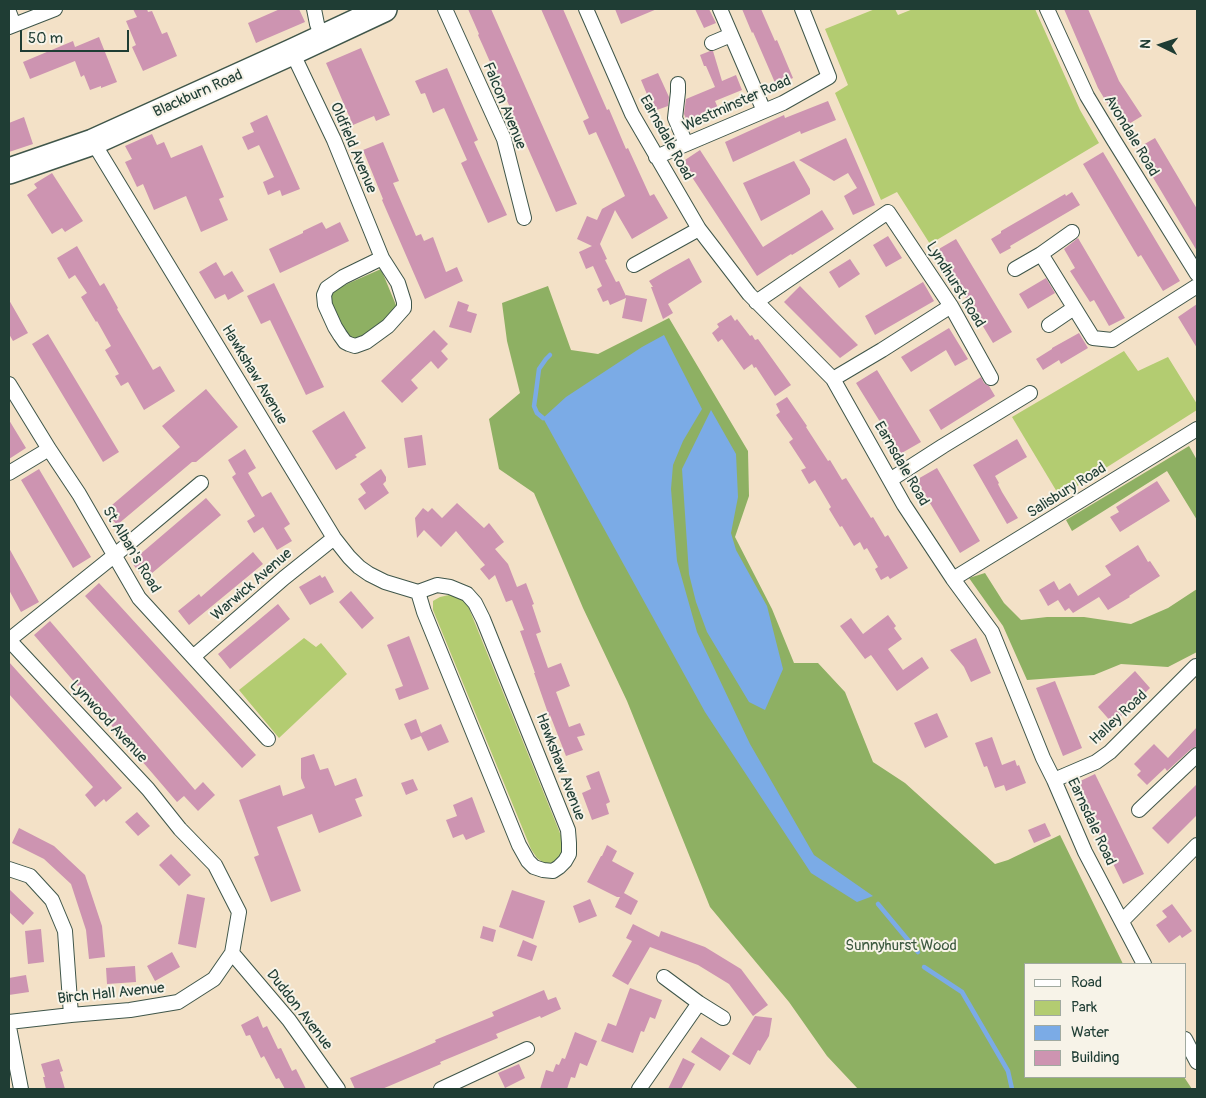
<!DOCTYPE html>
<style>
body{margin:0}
#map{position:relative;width:1206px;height:1098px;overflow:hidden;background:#f3e1c7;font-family:Pangolin,sans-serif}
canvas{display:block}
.frame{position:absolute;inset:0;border:10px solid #1f3d34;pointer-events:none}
.legend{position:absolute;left:1024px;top:963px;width:162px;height:115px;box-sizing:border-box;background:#f7f3e8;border:1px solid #a1aaa0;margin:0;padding:6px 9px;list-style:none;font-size:15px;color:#1f3d34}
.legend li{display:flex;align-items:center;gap:10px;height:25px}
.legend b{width:25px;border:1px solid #a1aaa0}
.north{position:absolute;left:1136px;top:20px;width:50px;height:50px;-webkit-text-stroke:4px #f7f3e8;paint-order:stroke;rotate:274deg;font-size:14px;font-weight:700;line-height:20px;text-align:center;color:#1f3d34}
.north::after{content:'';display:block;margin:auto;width:18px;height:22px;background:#1f3d34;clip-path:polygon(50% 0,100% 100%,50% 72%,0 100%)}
.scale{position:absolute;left:20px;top:30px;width:109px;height:22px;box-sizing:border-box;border:2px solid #1f3d34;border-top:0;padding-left:6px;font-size:15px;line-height:18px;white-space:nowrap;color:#1f3d34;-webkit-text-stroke:4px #f7f3e8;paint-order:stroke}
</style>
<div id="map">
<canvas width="1206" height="1098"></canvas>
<div class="frame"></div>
<ul class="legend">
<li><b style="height:6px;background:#fff"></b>Road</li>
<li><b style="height:14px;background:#b3cc71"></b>Park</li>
<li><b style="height:14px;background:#7babe6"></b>Water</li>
<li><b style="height:14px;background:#cd94b1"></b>Building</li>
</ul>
<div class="north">N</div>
<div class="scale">50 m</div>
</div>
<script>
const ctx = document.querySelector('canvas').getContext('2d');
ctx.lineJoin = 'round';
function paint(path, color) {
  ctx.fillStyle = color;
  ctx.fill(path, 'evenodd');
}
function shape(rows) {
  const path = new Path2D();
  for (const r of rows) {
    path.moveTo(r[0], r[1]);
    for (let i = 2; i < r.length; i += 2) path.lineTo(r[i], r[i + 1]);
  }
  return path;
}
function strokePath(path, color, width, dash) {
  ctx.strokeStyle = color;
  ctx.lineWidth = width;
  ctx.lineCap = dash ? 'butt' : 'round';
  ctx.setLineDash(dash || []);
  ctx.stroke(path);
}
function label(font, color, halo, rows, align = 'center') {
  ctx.font = font + ' Pangolin,sans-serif';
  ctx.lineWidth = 4;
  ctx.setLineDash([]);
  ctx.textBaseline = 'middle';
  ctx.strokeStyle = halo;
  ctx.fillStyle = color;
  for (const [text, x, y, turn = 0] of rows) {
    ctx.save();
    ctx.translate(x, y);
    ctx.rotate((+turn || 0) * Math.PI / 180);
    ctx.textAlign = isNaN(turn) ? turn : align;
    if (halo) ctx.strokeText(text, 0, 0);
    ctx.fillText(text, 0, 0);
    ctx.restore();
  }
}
const green = shape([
 [875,9,895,9,898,15,913,9,1035,9,1080,110,1099,143,930,244,897,192,881,200,835,93,848,85,825,29],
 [1124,351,1138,371,1168,357,1197,404,1197,410,1060,497,1012,417],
 [449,595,457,596,464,600,468,606,564,843,564,856,553,863,544,863,537,858,531,849,433,610,433,601,440,597],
 [304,638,316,647,321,643,347,674,279,738,239,690]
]);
const forest = shape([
 [381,269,398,310,359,339,350,339,343,331,330,304,332,293,338,288],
 [548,286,571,350,598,354,669,318,748,451,749,496,735,537,772,609,794,663,818,663,845,692,873,762,905,783,995,864,1008,860,1060,835,1123,964,1025,964,1025,1077,1184,1077,1192,1089,858,1089,827,1056,789,1002,710,907,627,701,583,608,534,493,499,469,489,419,520,393,507,341,502,303],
 [1189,446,1197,460,1197,520,1167,471,1072,531,1066,520],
 [985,573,1004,603,1021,620,1047,617,1084,617,1131,624,1168,608,1197,589,1197,652,1168,667,1121,664,1094,675,1027,680,1003,626,969,578]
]);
const water = shape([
 [664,335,702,409,683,441,673,465,671,489,677,561,697,632,750,744,814,855,873,896,857,902,811,873,705,712,543,418,566,397,642,347],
 [711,410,736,454,738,497,731,533,736,550,767,606,783,669,765,710,749,702,707,632,696,602,689,574,682,469]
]);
const stream = shape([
 [543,418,537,413,534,406,536,392,539,369,546,359,550,355],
 [878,904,918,952],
 [924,967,962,992,1008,1071,1012,1089]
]);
const building = shape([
 [133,9,147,9,148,12,152,11,162,34,167,32,177,56,143,71,132,47,136,45,126,21,137,17],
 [280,9,299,9,305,22,256,43,248,23],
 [468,9,491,9,577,204,556,212,483,46,478,35,479,34],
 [541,9,563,9,607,110,609,109,626,149,628,148,650,196,654,194,668,218,632,239,615,210,600,244,607,259,605,260,616,282,619,281,626,296,626,295,647,299,642,322,622,318,626,298,610,305,608,300,603,302,597,289,602,286,593,266,586,269,579,252,592,246,577,239,587,216,597,220,602,209,625,196,596,132,589,135,583,121,589,118],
 [615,9,657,9,621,24],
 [695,9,709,9,716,23,704,28],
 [742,9,761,9,775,41,777,40,793,78,776,85,753,32,752,33],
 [1064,9,1088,9,1119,81,1142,116,1122,128,1098,88],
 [99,37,117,82,101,88,101,86,90,90,84,75,81,77,75,61,30,79,23,62,73,41,75,47],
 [361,48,390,115,376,121,374,116,353,125,326,63],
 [710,51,713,51,722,81,736,75,742,90,715,101,718,108,687,121,684,114,686,99,715,87,706,66,704,66,700,55],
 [447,68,464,108,478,140,474,142,507,215,488,223,461,163,467,160,444,108,433,113,425,93,421,94,415,81],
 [658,73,669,97,668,106,654,111,641,80],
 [828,101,836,120,801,134,800,131,733,162,725,142,784,115,785,118],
 [267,115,300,189,282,196,280,190,268,195,263,182,274,177,259,145,248,150,242,137,254,132,250,123],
 [24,117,33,144,9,152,9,123],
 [152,134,157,145,164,142,171,158,202,145,224,197,219,199,228,220,201,232,186,196,154,210,143,184,137,187,125,162,132,159,125,146],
 [846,138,875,205,853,215,844,196,857,188,848,173,834,181,799,160],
 [1155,138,1197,209,1197,251,1136,149],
 [383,142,399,181,393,183,416,236,421,234,424,241,433,237,446,272,457,267,463,281,425,299,382,200,383,199,363,150],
 [700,150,763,247,822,210,834,229,792,255,791,254,757,276,682,162],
 [1103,152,1180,281,1163,291,1141,255,1138,257,1083,164],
 [794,161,810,189,810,194,761,221,743,183],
 [52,173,83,221,65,232,62,228,52,234,27,195,37,188,34,184],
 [1072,192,1080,205,1010,246,1011,248,1000,254,991,239,1001,233,1001,231,1065,194,1066,196],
 [322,222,326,229,340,222,349,241,280,273,269,249,303,233,303,231],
 [888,236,902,258,886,267,873,245],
 [1078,238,1125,318,1109,326,1094,300,1090,302,1070,271,1075,268,1064,249],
 [956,239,1012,332,993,343,937,250],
 [77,246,100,286,104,283,118,308,117,309,153,370,160,366,175,391,144,410,128,382,121,386,115,376,119,374,105,350,111,346,97,321,96,322,81,297,87,293,75,275,69,279,57,258],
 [689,258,702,282,668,304,673,313,663,319,651,287,653,287,649,281,664,272],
 [850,259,860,274,839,288,829,272],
 [216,262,224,276,232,271,244,291,228,300,225,294,215,299,199,272],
 [1046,278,1055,293,1028,309,1019,294],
 [923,282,934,301,875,335,865,316],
 [274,283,324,387,306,395,270,320,261,324,247,296],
 [800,286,835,322,858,345,840,358,784,302],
 [9,300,28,333,13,341,9,334],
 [458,301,469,305,467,311,477,314,471,333,449,327],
 [1197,304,1197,348,1178,317],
 [731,315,735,321,737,319,750,336,752,335,755,340,758,339,791,385,775,396,756,367,754,368,752,364,744,370,722,339,718,342,712,333,719,327,717,324],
 [949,328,968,359,955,366,946,350,911,372,901,357],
 [434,330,448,344,441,351,448,359,438,369,431,361,411,380,418,388,402,403,381,381],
 [1079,333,1088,348,1061,364,1059,360,1043,370,1036,359,1052,349,1052,348],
 [48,334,119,452,103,462,32,344],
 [877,370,921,442,900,454,856,383],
 [981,377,984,383,989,386,995,396,941,430,929,410],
 [206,389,238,427,196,462,192,462,117,525,105,511,180,447,162,426],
 [787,397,807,426,806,427,828,461,830,460,842,480,846,478,871,518,873,517,885,537,888,535,908,568,890,579,888,576,881,580,875,569,878,567,867,548,864,550,860,542,854,546,842,526,840,527,829,509,831,507,815,480,809,484,801,470,806,468,789,442,793,439,776,415,780,412,776,404],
 [344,411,366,448,355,455,357,457,336,470,312,431],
 [9,420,26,448,9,459],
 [422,435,426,465,408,468,404,438],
 [1017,439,1027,457,995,476,999,483,998,484,1002,492,1018,518,1007,524,973,465],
 [245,449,256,468,248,473,262,497,271,492,290,524,284,528,292,541,277,550,263,527,254,533,247,521,255,516,232,477,236,474,228,460],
 [937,468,980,541,960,553,916,480],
 [39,469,91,557,73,568,21,480],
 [381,469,386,477,386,481,383,484,389,493,365,510,358,499,366,493,360,484],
 [1157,481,1170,501,1120,532,1110,517,1119,512,1116,507],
 [206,498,221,515,145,579,131,562],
 [457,503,484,528,489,523,504,542,495,549,508,564,517,587,526,583,534,604,532,605,541,632,536,634,548,668,561,663,570,686,556,692,569,727,580,723,585,735,577,737,583,750,566,756,550,715,549,716,534,673,535,673,520,631,524,630,512,600,506,602,495,575,489,580,480,569,485,565,456,531,441,547,424,530,417,538,415,518,423,508,428,512,432,508,442,518],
 [1138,545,1148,562,1150,561,1160,576,1129,596,1130,597,1108,610,1099,597,1073,613,1069,608,1065,611,1058,600,1048,606,1039,590,1054,581,1059,590,1070,583,1078,596,1111,575,1105,566],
 [9,548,39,602,21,612,9,590],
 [253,552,263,564,189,625,178,611,199,594,201,597],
 [320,575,322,578,325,576,334,592,310,605,299,587],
 [99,583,256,755,242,768,85,596],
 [351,591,374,618,362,629,339,602],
 [278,604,290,619,230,669,218,654],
 [888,615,896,626,894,628,902,639,888,649,903,670,922,657,929,668,897,691,871,655,865,659,840,626,851,618,863,634],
 [50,621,195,790,203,782,215,795,198,811,184,796,177,802,34,635],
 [409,636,429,689,399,700,395,689,403,686,387,645],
 [976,638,991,673,971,682,964,667,950,650],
 [9,662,122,788,106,802,104,799,95,807,85,795,93,787,9,694],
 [1135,671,1150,688,1113,724,1098,707],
 [1055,681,1082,748,1063,756,1036,688],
 [937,713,948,737,925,748,914,723],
 [416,719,421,733,441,724,449,742,428,751,421,736,411,740,404,724],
 [1197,727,1197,746,1191,749,1167,771,1165,768,1147,785,1137,775,1141,771,1134,764,1154,744,1168,758],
 [992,737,1002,765,1015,760,1017,766,1019,765,1026,783,1006,791,1004,785,995,788,987,766,984,767,975,743],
 [314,754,320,770,328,768,335,786,356,778,363,796,355,799,362,816,319,833,312,814,277,827,301,891,271,902,254,857,259,855,239,800,280,785,283,796,305,788,301,778,301,758],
 [599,771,610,802,606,804,609,814,592,820,582,793,591,789,586,776],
 [1095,774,1144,874,1123,884,1074,784],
 [413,779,418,790,406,795,401,783],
 [1197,784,1197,815,1168,844,1152,828],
 [472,797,485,832,466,840,463,834,453,838,446,820,457,816,453,805],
 [137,812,150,826,138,836,125,822],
 [1045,823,1051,836,1034,843,1028,830],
 [19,828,54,846,85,875,102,926,105,957,89,959,86,930,71,884,44,859,12,843],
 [607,845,617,851,612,861,634,873,624,893,638,901,631,915,615,907,620,897,617,897,587,882,601,856,602,856],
 [171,854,191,875,179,886,159,865],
 [9,889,34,913,23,925,9,912],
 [512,890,545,901,533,939,499,927],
 [187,894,205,898,196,948,178,944],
 [590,899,597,916,579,923,573,906],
 [1172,904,1192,931,1182,938,1180,935,1169,943,1156,925,1167,917,1162,911],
 [633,924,659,937,661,931,705,947,741,969,768,1005,753,1016,729,984,698,965,650,947,628,985,612,976,632,941,626,938],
 [483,926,496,930,493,942,480,938],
 [41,929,44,962,28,964,25,931],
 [523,940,537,946,532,961,517,956],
 [172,952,180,967,155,981,147,966],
 [135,966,136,982,107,984,106,968],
 [26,975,29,992,9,995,9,978],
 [630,988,662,1000,655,1019,650,1017,644,1032,641,1031,633,1053,601,1041,608,1023,616,1026],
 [544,990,548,1000,556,997,561,1009,541,1018,540,1016,496,1034,498,1038,440,1062,441,1064,382,1089,355,1089,350,1078,408,1054,436,1042,435,1040,494,1016,492,1012],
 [258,1016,263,1028,267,1026,278,1049,281,1048,292,1071,296,1069,306,1089,285,1089,279,1078,276,1079,264,1056,261,1058,250,1035,246,1036,241,1025],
 [755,1016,772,1018,769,1036,760,1051,758,1050,750,1065,732,1054],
 [575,1032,597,1041,587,1066,580,1063,575,1078,571,1077,567,1089,540,1089,546,1070,553,1072,556,1064,559,1065,562,1058,565,1059],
 [701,1037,730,1056,720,1071,691,1052],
 [683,1058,695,1064,681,1089,668,1089],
 [59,1059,63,1071,60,1072,65,1089,46,1089,43,1077,45,1077,41,1064],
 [519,1064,525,1078,505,1088,498,1073]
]);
const street = shape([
 [314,9,317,24,322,38],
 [445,9,504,139,524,218],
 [586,9,632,114,699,229,749,294,833,379,904,505,953,579,992,632,1043,758,1054,780,1085,852,1144,964],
 [720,9,764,111],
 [1047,9,1087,96,1113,139,1197,274],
 [9,12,14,25],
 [9,27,55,9],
 [712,43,731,35],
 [292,52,334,140,382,258,398,283,404,302,404,308,388,326,366,342,355,346,349,344,345,342,340,335,335,327,325,305,324,295,327,288,343,277,382,258],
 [678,84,678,92,675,118,686,144],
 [93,142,334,538,349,557,359,567,369,574,385,582,418,592,437,585,450,587,467,594,475,603,483,619,568,830,569,843,569,854,565,861,559,867,553,871,543,870,534,867,528,861,519,845,424,612,418,592],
 [656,157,783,103,829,77,802,9],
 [1041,254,1072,232],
 [634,265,699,229],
 [1015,269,1041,254,1093,338,1112,340,1197,286],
 [756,302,888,212,951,306,991,378],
 [1049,325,1074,308],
 [833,379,882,350,951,306],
 [9,384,49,449,79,494,139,598,268,739],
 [9,473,49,449],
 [890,480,943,446,1030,393],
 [953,579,1197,429],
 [9,640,148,789,180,829,215,865,239,912,232,953,214,979,178,1002,130,1010,71,1015,9,1022],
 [9,640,115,555,201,483],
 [193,657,284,578,334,538],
 [1054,780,1096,762,1110,752,1196,666],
 [1139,810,1197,755],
 [9,869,30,876,52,900,65,931,71,1015],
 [1122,921,1197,845],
 [232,953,289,1020,338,1089],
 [664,977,699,1003,723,1018],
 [9,1027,21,1089],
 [1185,1039,1197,1062],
 [441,1089,527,1049],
 [639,1089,699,1003]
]);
const highway = shape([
 [9,171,93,142,292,52,384,9]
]);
const streetNames = [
 ["Blackburn Road",198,94,-24],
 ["Westminster Road",737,104,-24],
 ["Falcon Avenue",504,106,68],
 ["Avondale Road",1131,136,59],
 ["Earnsdale Road",666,138,61],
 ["Oldfield Avenue",353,148,67],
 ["Lyndhurst Road",955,285,58],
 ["Hawkshaw Avenue",254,375,59],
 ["Earnsdale Road",901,464,60],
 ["Salisbury Road",1067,491,-32],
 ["St Alban's Road",131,550,59],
 ["Warwick Avenue",252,585,-41],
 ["Halley Road",1119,718,-43],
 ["Lynwood Avenue",108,722,47],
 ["Hawkshaw Avenue",560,767,69],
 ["Earnsdale Road",1091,822,65],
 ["Birch Hall Avenue",111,994,-6],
 ["Duddon Avenue",299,1010,52]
];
const parkNames = [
 ["Sunnyhurst Wood",901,946]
];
paint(green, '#b3cc71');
paint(forest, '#8eb063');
paint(water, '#7babe6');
strokePath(stream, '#7babe6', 4.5);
paint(building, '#cd94b1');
strokePath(street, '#3f564a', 16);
strokePath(highway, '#3f564a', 28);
strokePath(street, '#fff', 14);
strokePath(highway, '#fff', 25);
label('15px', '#1f3d34', '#f7f3e8', streetNames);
label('15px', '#3d5a40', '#f7f3e8', parkNames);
</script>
